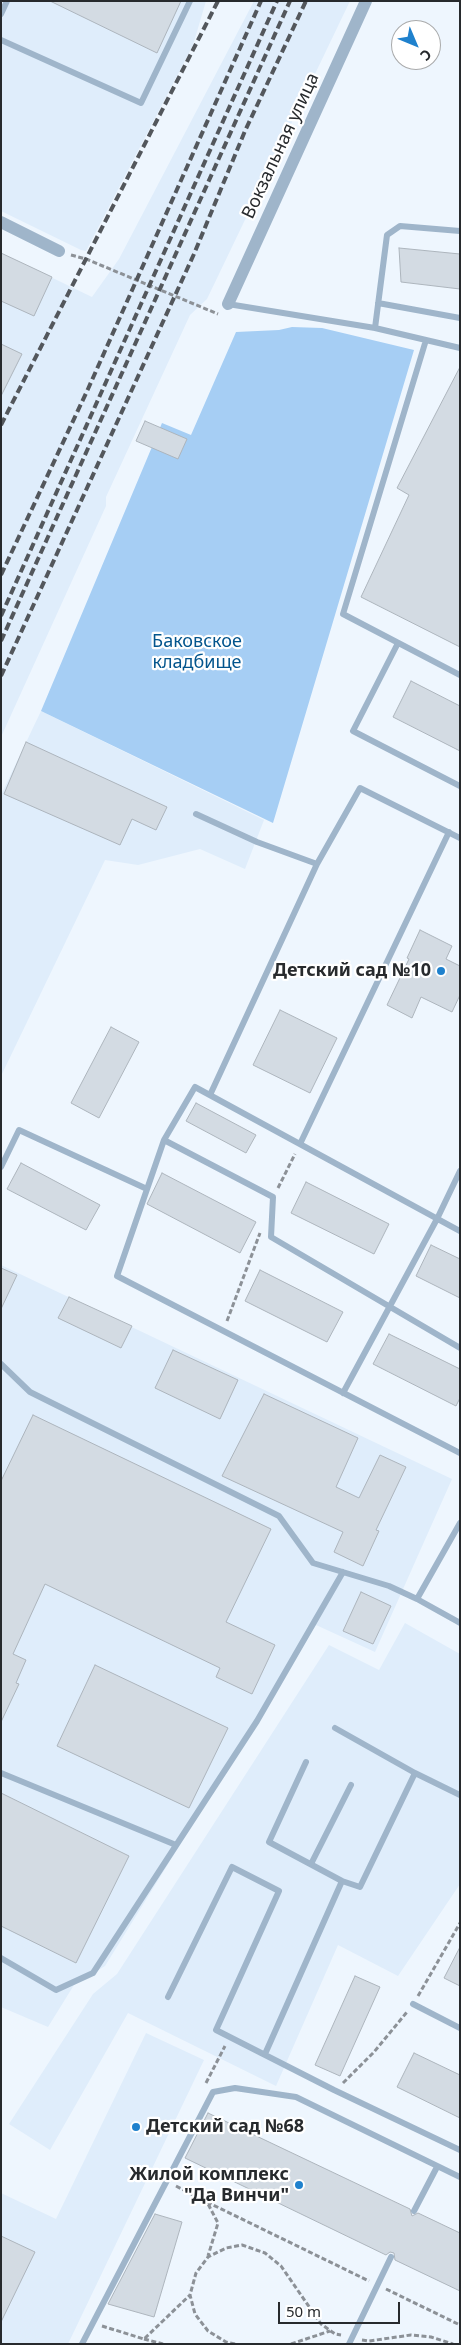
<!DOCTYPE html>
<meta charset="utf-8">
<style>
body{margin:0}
#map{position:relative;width:461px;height:2345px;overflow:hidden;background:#eef6fe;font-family:"Noto Sans",sans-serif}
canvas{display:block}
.frame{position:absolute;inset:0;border:2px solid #272a2d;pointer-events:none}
.north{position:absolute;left:391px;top:20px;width:50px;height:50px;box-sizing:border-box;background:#fff;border:1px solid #a9aaab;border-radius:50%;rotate:135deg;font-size:14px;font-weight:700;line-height:20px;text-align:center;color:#272a2d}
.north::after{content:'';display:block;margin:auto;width:18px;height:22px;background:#1f81cd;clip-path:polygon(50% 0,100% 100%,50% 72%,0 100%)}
.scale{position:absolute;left:278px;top:2302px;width:122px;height:22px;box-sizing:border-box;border:2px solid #272a2d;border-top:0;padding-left:6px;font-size:15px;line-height:18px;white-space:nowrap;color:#272a2d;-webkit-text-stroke:4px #fff;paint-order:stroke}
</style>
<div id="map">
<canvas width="461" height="2345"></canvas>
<div class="frame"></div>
<div class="north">С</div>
<div class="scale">50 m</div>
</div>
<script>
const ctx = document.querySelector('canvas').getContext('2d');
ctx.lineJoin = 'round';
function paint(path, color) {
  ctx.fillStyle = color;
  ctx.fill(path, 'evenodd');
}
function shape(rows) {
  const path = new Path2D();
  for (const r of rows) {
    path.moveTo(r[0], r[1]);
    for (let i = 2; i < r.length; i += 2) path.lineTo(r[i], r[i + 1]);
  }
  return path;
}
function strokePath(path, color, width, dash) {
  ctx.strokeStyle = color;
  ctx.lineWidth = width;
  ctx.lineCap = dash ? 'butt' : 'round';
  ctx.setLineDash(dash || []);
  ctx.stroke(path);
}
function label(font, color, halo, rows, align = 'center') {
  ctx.font = font + ' "Noto Sans",sans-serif';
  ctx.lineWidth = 4.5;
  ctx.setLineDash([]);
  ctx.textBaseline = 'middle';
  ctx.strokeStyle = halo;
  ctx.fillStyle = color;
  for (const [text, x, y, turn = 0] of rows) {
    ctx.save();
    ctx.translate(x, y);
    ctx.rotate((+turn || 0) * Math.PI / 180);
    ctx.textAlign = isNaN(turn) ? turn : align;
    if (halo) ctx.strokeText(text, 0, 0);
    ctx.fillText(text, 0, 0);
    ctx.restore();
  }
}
const built = shape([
 [1,1,206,1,193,45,86,251,81,250,1,211],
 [254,1,350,1,207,299,190,315,106,497,106,506,1,737,1,253,92,297,119,259],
 [41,711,264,820,245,869,200,849,138,865,105,860,1,1076,1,795],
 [1,1265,452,1479,375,1652,316,1625,105,1966,74,1985,48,2027,1,2007],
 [405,1623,460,1654,460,1884,398,1976,338,1945,276,2086,128,2013,50,2150,9,2124,93,1994,117,1974,329,1645,379,1670],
 [146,2033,204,2060,68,2344,1,2344,1,2193,56,2219]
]);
const green = shape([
 [292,327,322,328,414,350,273,823,41,711,162,423,191,435,236,332,279,330]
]);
const building = shape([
 [50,1,181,1,157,53,50,1],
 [399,248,460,254,460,289,401,282,399,248],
 [1,253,52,277,34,316,1,301,1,253],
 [1,344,22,354,1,396,1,344],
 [460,367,460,647,361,597,409,495,397,488,460,367],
 [145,421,187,439,178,459,136,441,145,421],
 [411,681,460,706,460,751,393,717,411,681],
 [26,742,167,807,156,830,132,819,120,845,4,794,26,742],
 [420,930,452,946,446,959,460,966,460,995,452,1012,421,997,412,1018,387,1005,409,959,407,958,420,930],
 [280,1010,337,1038,310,1093,253,1065,280,1010],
 [111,1027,139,1042,99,1118,71,1103,111,1027],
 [196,1103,256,1135,246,1153,186,1121,196,1103],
 [21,1163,100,1205,86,1230,7,1189,21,1163],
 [162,1173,256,1222,240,1253,147,1204,162,1173],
 [306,1182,389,1224,374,1254,291,1213,306,1182],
 [431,1245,460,1259,460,1298,416,1276,431,1245],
 [1,1268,17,1275,1,1309,1,1268],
 [260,1270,343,1312,327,1342,245,1301,260,1270],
 [69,1297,132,1326,121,1348,58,1318,69,1297],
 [389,1334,460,1369,460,1398,456,1406,373,1364,389,1334],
 [173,1350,238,1380,220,1419,155,1388,173,1350],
 [264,1394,358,1438,336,1487,359,1498,380,1455,406,1467,376,1530,379,1531,363,1566,334,1552,343,1532,222,1476,264,1394],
 [33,1415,271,1529,226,1622,275,1645,252,1694,216,1677,220,1668,45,1584,13,1654,26,1660,16,1683,19,1684,1,1722,1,1481,33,1415],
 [361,1592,391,1606,373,1644,343,1631,361,1592],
 [95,1665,228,1728,189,1808,57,1746,95,1665],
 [1,1793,129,1856,76,1963,1,1926,1,1793],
 [460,1947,460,1986,444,1978,460,1947],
 [355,1976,380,1987,340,2076,315,2065,355,1976],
 [414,2053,460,2075,460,2118,397,2087,414,2053],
 [208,2113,410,2209,412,2216,418,2213,460,2233,460,2291,395,2260,394,2253,390,2252,386,2255,185,2158,208,2113],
 [155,2214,182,2222,154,2317,108,2304,155,2214],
 [1,2236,35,2252,1,2322,1,2236]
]);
const path = shape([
 [71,255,86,259,218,314],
 [278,1188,295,1154],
 [227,1321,260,1233],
 [418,1996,460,1923],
 [206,2083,225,2046],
 [343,2083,374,2052,407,2012],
 [176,2186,207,2202,218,2223,208,2256],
 [207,2202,369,2281],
 [386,2289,460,2325],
 [102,2326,144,2339,190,2295],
 [144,2339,163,2344],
 [362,2340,369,2341,411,2335,431,2337,453,2344],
 [235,2344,226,2342,208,2331,195,2314,190,2295,196,2273,208,2257,226,2248,242,2245,265,2253,281,2266,321,2324,335,2334,341,2335],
 [291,2344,330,2331]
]);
const service = shape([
 [1,14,7,1],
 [1,40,141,103,190,1],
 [378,303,460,318],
 [228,304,375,328,460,348],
 [375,328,387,235,400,226,460,231],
 [426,340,343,614,460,675],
 [398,643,353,731,460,786],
 [196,814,257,842,317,864],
 [210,1095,317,864,360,788,460,838],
 [164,1140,117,1276,460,1453],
 [300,1144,449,832],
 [1,1167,19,1130,147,1189],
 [460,1231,195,1087,164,1140,273,1197,271,1237,460,1348],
 [1,1364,30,1392,279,1516,313,1563,389,1586,417,1599,460,1623],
 [343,1393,437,1219,460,1171],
 [417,1599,460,1523],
 [335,1728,415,1773,360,1887,342,1881],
 [1,1773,176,1845],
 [415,1773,460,1795],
 [311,1864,351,1785],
 [1,1958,56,1990,93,1973,257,1721,343,1572],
 [168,1997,232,1867,279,1891,216,2030,334,2090,460,2150],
 [413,2004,460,2028],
 [265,2054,342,1881,269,1842,306,1762],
 [414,2211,437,2167],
 [82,2344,213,2092,235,2088,296,2097,460,2177],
 [349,2344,391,2257]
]);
const minor = shape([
 [1,222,59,251],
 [228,304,366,1]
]);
const rail = shape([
 [1,425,218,1],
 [1,575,88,389,261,1],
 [1,616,277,1],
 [1,641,290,1],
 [1,676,194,254,245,131,306,1]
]);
const markers = [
 [441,971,5,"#1f81cd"],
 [136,2127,5,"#1f81cd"],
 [299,2185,5,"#1f81cd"]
];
const streetNames = [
 ["Вокзальная улица",281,146,-65]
];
const parkNames = [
 ["Баковское",197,642],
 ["кладбище",197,663]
];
const poiNames = [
 ["Детский сад №10",431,971],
 ["Детский сад №68",146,2127,"left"],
 ["Жилой комплекс",289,2175],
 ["\"Да Винчи\"",289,2196]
];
paint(built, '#dfedfb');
paint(green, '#a6cef4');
paint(building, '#d3dbe3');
strokePath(building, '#adb5bd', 1);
strokePath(path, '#8c9197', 3, [5, 2.5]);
strokePath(service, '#9fb5ca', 6);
strokePath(minor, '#9fb5ca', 12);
strokePath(rail, '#53575c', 4, [8, 4]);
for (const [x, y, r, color] of markers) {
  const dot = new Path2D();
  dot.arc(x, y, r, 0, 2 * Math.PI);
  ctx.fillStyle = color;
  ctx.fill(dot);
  strokePath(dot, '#fff', 2);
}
label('18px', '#272a2d', '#fff', streetNames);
label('18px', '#03558d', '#fff', parkNames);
label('bold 18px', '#272a2d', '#fff', poiNames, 'right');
</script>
